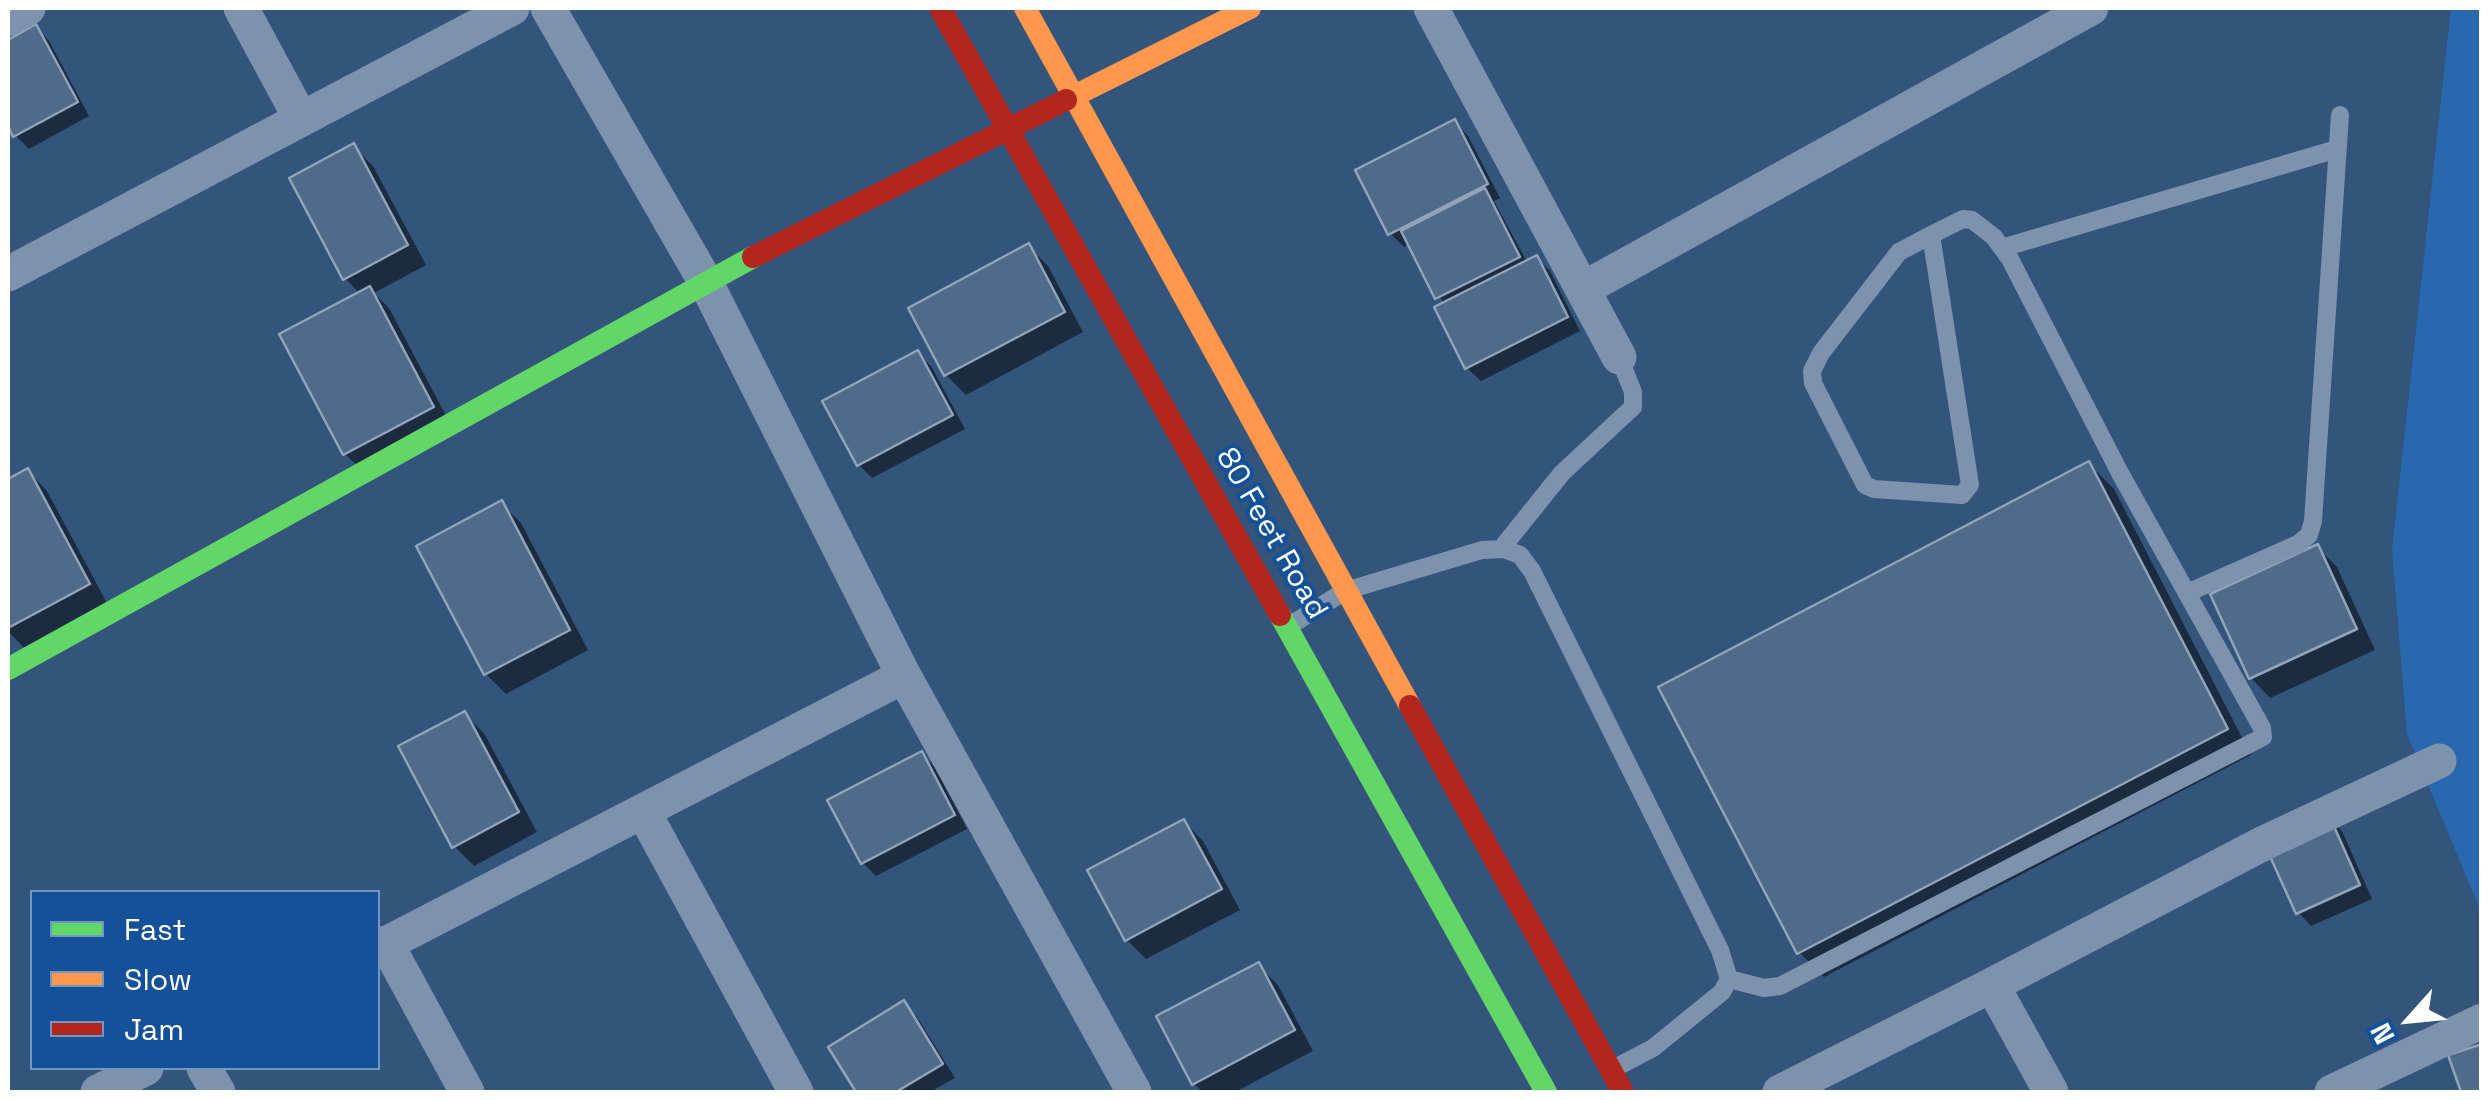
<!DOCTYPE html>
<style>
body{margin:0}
#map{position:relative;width:2489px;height:1100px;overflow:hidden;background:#33547b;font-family:"Space Grotesk",sans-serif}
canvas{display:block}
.frame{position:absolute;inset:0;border:10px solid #fff;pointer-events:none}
.legend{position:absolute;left:30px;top:890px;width:350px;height:180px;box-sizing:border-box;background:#155199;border:2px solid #7397c2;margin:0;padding:12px 18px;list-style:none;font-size:30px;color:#fff}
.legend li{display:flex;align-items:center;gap:20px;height:50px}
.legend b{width:50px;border:2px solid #7397c2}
.north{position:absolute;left:2359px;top:970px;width:100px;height:100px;-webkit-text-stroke:8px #155199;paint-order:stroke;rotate:243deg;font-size:28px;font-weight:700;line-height:40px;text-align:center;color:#fff}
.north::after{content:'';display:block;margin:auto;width:35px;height:45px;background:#fff;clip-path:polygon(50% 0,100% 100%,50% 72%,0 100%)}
</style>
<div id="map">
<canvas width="2489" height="1100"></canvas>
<div class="frame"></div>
<ul class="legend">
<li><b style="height:12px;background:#63d668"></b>Fast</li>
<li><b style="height:12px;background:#ff974d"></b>Slow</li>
<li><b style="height:12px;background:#b3261e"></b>Jam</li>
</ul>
<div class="north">N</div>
</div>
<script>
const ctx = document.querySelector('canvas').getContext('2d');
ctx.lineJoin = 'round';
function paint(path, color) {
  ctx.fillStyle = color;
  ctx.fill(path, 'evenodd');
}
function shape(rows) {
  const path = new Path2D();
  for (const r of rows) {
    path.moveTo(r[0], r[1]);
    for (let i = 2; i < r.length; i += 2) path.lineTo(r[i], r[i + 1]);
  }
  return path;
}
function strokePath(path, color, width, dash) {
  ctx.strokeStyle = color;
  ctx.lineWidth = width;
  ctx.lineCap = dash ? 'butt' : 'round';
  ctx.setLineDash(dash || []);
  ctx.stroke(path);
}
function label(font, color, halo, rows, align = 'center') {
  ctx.font = font + ' "Space Grotesk",sans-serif';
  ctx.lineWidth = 8;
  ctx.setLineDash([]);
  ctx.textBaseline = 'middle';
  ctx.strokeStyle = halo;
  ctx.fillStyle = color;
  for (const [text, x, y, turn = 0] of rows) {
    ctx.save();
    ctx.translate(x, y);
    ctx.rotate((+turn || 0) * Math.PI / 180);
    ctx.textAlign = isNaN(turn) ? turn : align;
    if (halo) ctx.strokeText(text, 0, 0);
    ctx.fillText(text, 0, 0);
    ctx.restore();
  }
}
const green = shape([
 [2451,8,2481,8,2481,912,2407,734,2392,550]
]);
const shadow = shape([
 [36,27,49,41,89,116,29,149,15,135,8,120,8,42],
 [1455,122,1468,136,1500,198,1494,201,1527,262,1537,258,1550,271,1580,331,1481,381,1467,368,1444,304,1410,243,1404,247,1390,233],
 [353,147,373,166,426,265,374,293,389,308,452,427,365,473,345,454,360,294,345,278],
 [1028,246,1048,266,1083,332,966,395,946,375,911,309],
 [917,353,931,366,965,429,872,478,859,465,825,402],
 [2089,464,2114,489,2251,755,1824,977,1799,952],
 [28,471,47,491,108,605,25,649,8,631,8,482],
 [501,503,521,523,588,650,506,694,486,674,419,547],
 [2317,547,2337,567,2375,650,2270,698,2251,678],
 [464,714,484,733,537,832,474,866,454,846],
 [921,754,935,767,967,829,876,876,863,863],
 [2328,818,2342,831,2372,899,2311,926,2298,912],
 [1184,822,1203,841,1240,910,1146,959,1127,940],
 [1258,965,1278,985,1313,1051,1235,1092,1203,1092,1194,1084],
 [904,1004,917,1017,955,1078,930,1092,859,1092,831,1048]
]);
const building = shape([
 [36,24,78,102,13,137,8,126,8,40,36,24],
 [1455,119,1488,184,1388,235,1355,170,1455,119],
 [354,143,408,245,343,280,289,178,354,143],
 [1485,188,1520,257,1435,299,1401,231,1485,188],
 [1029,243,1065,312,944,376,908,308,1029,243],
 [1537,255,1568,317,1465,369,1434,307,1537,255],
 [370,286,434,407,343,455,279,334,370,286],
 [918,350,953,415,857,466,822,401,918,350],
 [2089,461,2228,729,1797,954,1658,687,2089,461],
 [28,468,90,584,8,628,8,479,28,468],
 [502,500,570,630,484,675,416,546,502,500],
 [2318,544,2357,629,2249,679,2210,594,2318,544],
 [465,711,519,812,452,848,398,746,465,711],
 [922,751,955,815,861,864,827,800,922,751],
 [2329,815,2360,885,2296,914,2264,843,2329,815],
 [1184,819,1222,889,1125,941,1087,870,1184,819],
 [1259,962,1295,1030,1192,1085,1156,1016,1259,962],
 [904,1000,943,1064,896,1092,856,1092,828,1047,904,1000],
 [2482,1044,2482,1092,2461,1092,2448,1055,2482,1044]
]);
const lane = shape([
 [2002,248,2337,149],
 [1501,549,1562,473,1633,407,1633,392,1619,357],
 [2187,593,2298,544,2309,535,2313,521,2340,115],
 [1289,626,1345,591,1482,550,1504,549,1520,555,1532,571,1720,950,1729,979,1722,992,1653,1048,1611,1070],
 [1729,979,1764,988,1780,986,2263,737,2262,728,2120,473,2010,259,1994,237,1972,220,1963,219,1931,235,1899,252,1821,353,1812,371,1813,383,1865,485,1874,489,1962,495,1970,485,1931,235]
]);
const street = shape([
 [241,8,301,119],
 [548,8,705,281,904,676,1134,1092],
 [1431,8,1619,357],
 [8,19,28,8],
 [8,274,512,8],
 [1583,289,2091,8],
 [643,811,796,1092],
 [386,943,467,1092],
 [378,948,904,676],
 [1992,985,2264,843,2439,761],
 [204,1068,218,1092],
 [98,1092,146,1068],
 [1780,1092,1992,985,2051,1092],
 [2332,1092,2482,1021]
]);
const fast = shape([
 [1280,615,1546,1092],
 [8,669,753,257]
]);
const slow = shape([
 [1025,8,1410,706],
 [1066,100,1250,8]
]);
const jam = shape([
 [940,8,1280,615],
 [753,257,1066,100],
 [1410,706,1623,1092]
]);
const streetNames = [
 ["80 Feet Road",1271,534,60]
];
paint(green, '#2968ae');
paint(shadow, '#0007');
paint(building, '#506b89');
strokePath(building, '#91a4ba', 2.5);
strokePath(lane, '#7d93ad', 18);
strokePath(street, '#7d93ad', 35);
strokePath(fast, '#63d668', 22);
strokePath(slow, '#ff974d', 22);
strokePath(jam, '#b3261e', 22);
label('30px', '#fff', '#155199', streetNames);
</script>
